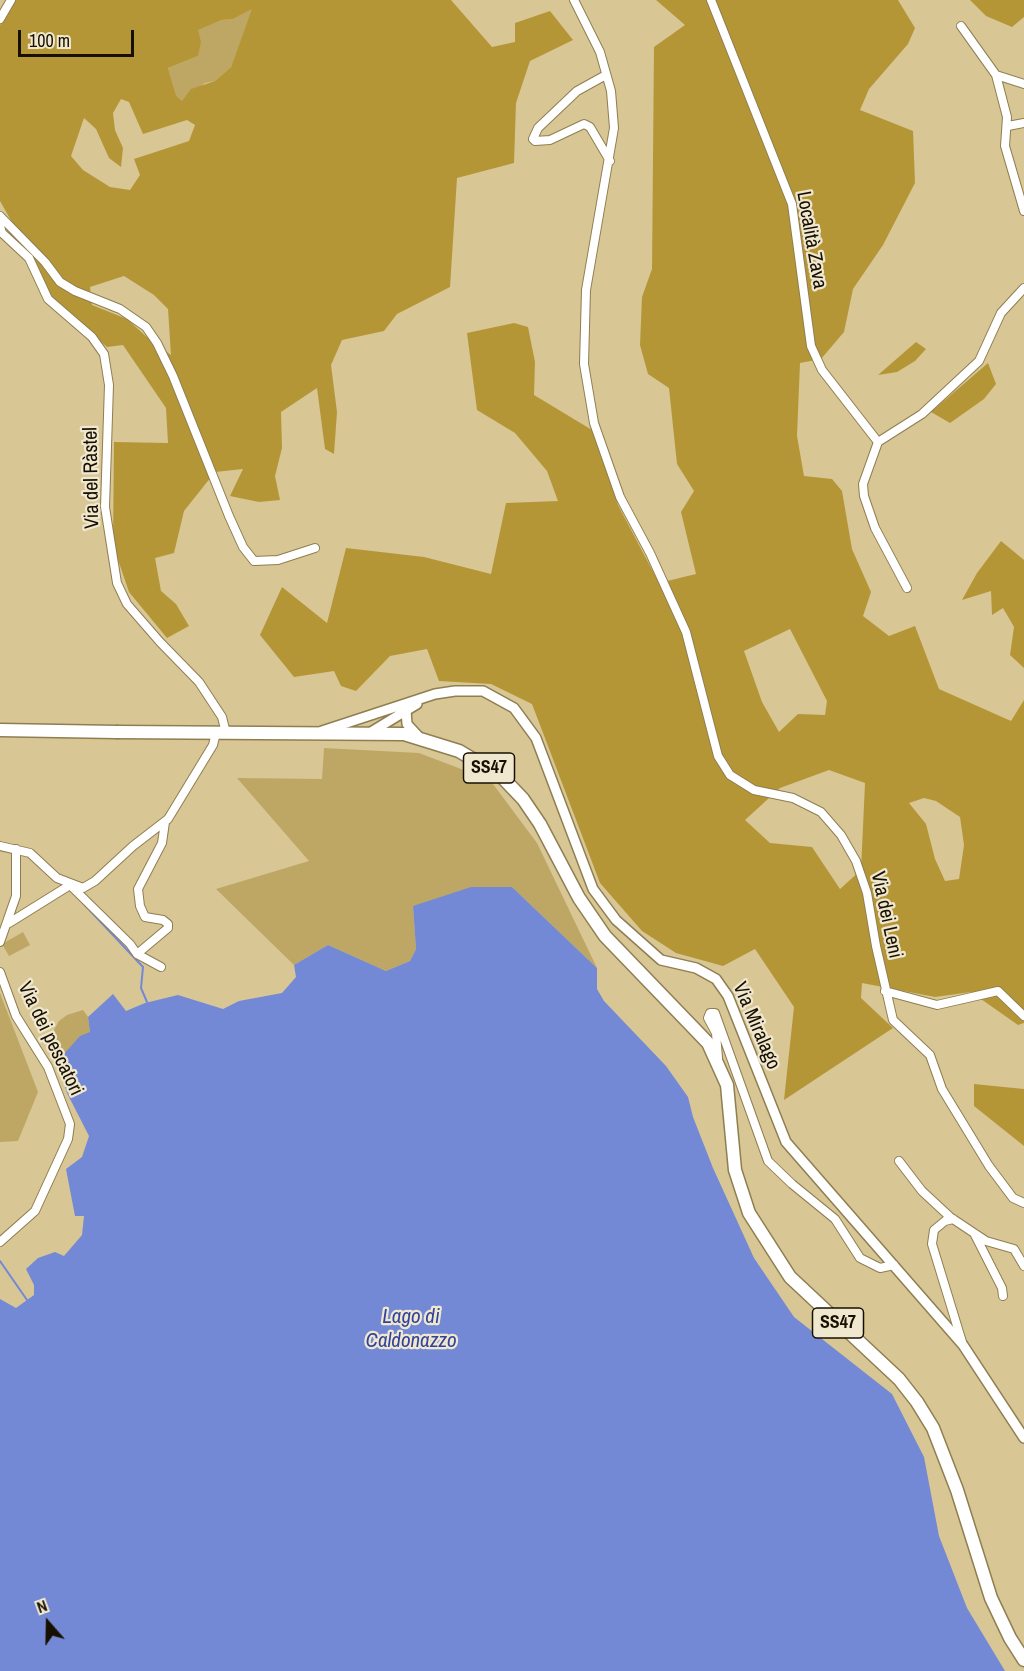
<!DOCTYPE html>
<meta charset="utf-8">
<style>
body{margin:0}
#map{position:relative;width:1024px;height:1671px;overflow:hidden;background:#d8c695;font-family:"Archivo Narrow",sans-serif}
canvas{display:block}
.north{position:absolute;left:18px;top:1593px;width:60px;height:60px;-webkit-text-stroke:4px #f0e7cf;paint-order:stroke;rotate:340deg;font-size:16px;font-weight:700;line-height:24px;text-align:center;color:#171001}
.north::after{content:'';display:block;margin:auto;width:21px;height:27px;background:#171001;clip-path:polygon(50% 0,100% 100%,50% 72%,0 100%)}
.scale{position:absolute;left:18px;top:30px;width:116px;height:27px;box-sizing:border-box;border:3px solid #171001;border-top:0;padding-left:8px;font-size:18px;line-height:21px;white-space:nowrap;color:#171001;-webkit-text-stroke:4px #f0e7cf;paint-order:stroke}
</style>
<div id="map">
<canvas width="1024" height="1671"></canvas>
<div class="north">N</div>
<div class="scale">100 m</div>
</div>
<script>
const ctx = document.querySelector('canvas').getContext('2d');
ctx.lineJoin = 'round';
function paint(path, color) {
  ctx.fillStyle = color;
  ctx.fill(path, 'evenodd');
}
function shape(rows) {
  const path = new Path2D();
  for (const r of rows) {
    path.moveTo(r[0], r[1]);
    for (let i = 2; i < r.length; i += 2) path.lineTo(r[i], r[i + 1]);
  }
  return path;
}
function strokePath(path, color, width, dash) {
  ctx.strokeStyle = color;
  ctx.lineWidth = width;
  ctx.lineCap = dash ? 'butt' : 'round';
  ctx.setLineDash(dash || []);
  ctx.stroke(path);
}
function label(font, color, halo, rows, align = 'center') {
  ctx.font = font + ' "Archivo Narrow",sans-serif';
  ctx.lineWidth = 4.5;
  ctx.setLineDash([]);
  ctx.textBaseline = 'middle';
  ctx.strokeStyle = halo;
  ctx.fillStyle = color;
  for (const [text, x, y, turn = 0] of rows) {
    ctx.save();
    ctx.translate(x, y);
    ctx.rotate((+turn || 0) * Math.PI / 180);
    ctx.textAlign = isNaN(turn) ? turn : align;
    if (halo) ctx.strokeText(text, 0, 0);
    ctx.fillText(text, 0, 0);
    ctx.restore();
  }
}
const green = shape([
 [253,8,231,67,215,81,205,83,182,101,176,95,168,68,198,56,197,30,222,20,233,19],
 [324,748,419,753,490,780,537,843,597,968,512,887,413,906,416,949,410,961,386,971,328,945,294,965,216,889,309,861,237,778,322,779],
 [23,932,30,945,9,956,2,944],
 [0,993,38,1092,18,1141,0,1142],
 [83,1010,88,1017,90,1032,63,1055,61,1074,47,1042,59,1021,67,1015]
]);
const forest = shape([
 [15,0,451,0,492,47,515,42,515,23,550,11,573,40,530,61,516,103,514,163,457,178,450,287,397,314,384,331,342,340,331,365,337,412,334,454,325,449,317,388,281,412,282,448,275,476,280,500,259,502,230,496,243,469,215,472,184,511,174,553,155,558,161,591,176,604,189,626,167,638,129,592,113,545,114,442,168,443,166,408,123,345,107,347,47,294,35,263,0,201,0,25],
 [252,9,231,67,215,81,191,89,182,101,176,95,168,68,198,56,201,42,198,30,222,20,233,19],
 [121,99,129,102,143,134,187,120,195,125,189,141,134,159,140,175,130,190,110,187,83,170,71,156,84,118,96,129,109,158,121,167,123,148,115,130,113,113],
 [124,276,154,295,168,309,171,355,150,340,127,319,92,305,90,287],
 [656,0,898,0,915,28,908,44,869,89,860,110,913,131,915,183,883,245,853,289,844,332,821,359,800,363,797,436,804,476,832,479,842,491,852,549,871,592,863,616,889,636,915,626,939,689,1011,721,1024,700,1024,1023,1018,1025,971,992,935,997,862,983,861,998,893,1028,784,1100,794,1007,755,949,723,966,676,953,642,931,600,883,532,704,491,684,439,681,427,649,390,656,356,691,341,686,334,671,294,677,260,635,282,587,327,623,346,548,424,557,491,574,506,503,558,501,547,471,515,433,477,410,467,333,514,323,528,327,535,362,534,395,592,430,606,466,618,505,659,583,696,574,681,512,694,491,677,464,669,388,648,374,640,345,642,297,652,269,654,47,685,25],
 [790,629,827,701,825,715,798,714,779,732,762,702,744,651],
 [829,770,865,783,861,870,840,889,812,847,770,843,745,820,780,788],
 [924,798,936,801,960,817,964,845,959,879,945,881,935,859,926,824,909,803],
 [970,0,1024,0,1024,17,1012,27,986,16],
 [916,342,926,349,915,361,897,372,878,375],
 [988,363,996,384,984,399,950,423,931,412],
 [1001,541,1024,560,1024,668,1010,655,1014,627,1003,608,992,615,991,591,962,600,977,573],
 [974,1084,1024,1089,1024,1146,974,1106]
]);
const water = shape([
 [471,887,512,887,597,968,597,989,604,1001,666,1066,688,1097,693,1117,713,1168,754,1258,794,1317,892,1394,924,1457,939,1536,967,1608,1005,1671,0,1671,0,1299,16,1308,34,1295,34,1285,26,1269,38,1258,55,1252,64,1256,82,1235,84,1216,75,1216,66,1169,82,1157,89,1136,67,1093,61,1074,63,1055,80,1036,90,1032,88,1017,113,994,126,1011,145,1003,178,995,223,1009,239,1001,282,993,296,977,294,965,328,945,386,971,410,961,416,949,413,906]
]);
const stream = shape([
 [82,902,143,967,141,988,147,1002],
 [0,1261,27,1300]
]);
const minor = shape([
 [574,0,600,52,611,91,614,128,586,290,584,364,594,423,620,497,650,553,686,632,718,756,730,775,754,790,793,798,821,812,841,835,856,861,867,893,876,946,893,1020,930,1055,942,1089,989,1166,1013,1198,1024,1203],
 [711,0,792,204,811,346,822,370,878,442,922,414,979,361,1001,313,1024,288],
 [0,19,11,0],
 [961,26,996,75,1024,84],
 [606,75,577,91,538,128,533,139,535,141,550,140,584,124,590,127,610,161],
 [996,75,1007,117,1005,146,1024,211],
 [1008,126,1024,123],
 [0,216,45,262,60,282,75,291,120,309,146,327,157,343,173,376,229,516,243,547,254,561,278,560,315,548],
 [0,226,2,233,29,258,48,299,92,337,104,354,109,385,105,507,117,583,127,604,160,642,199,682,222,717,226,733],
 [878,442,863,484,864,496,875,528,907,588],
 [0,846,30,853,57,878,83,888,95,881,133,846,168,819,213,745,216,733],
 [71,886,130,944,137,954],
 [9,923,70,885],
 [0,942,16,896,16,849],
 [137,954,168,928,168,924,163,920,145,917,140,906,138,889,162,843,165,822],
 [137,954,161,967],
 [0,972,16,1016,48,1067,70,1124,68,1139,35,1211,0,1242],
 [885,991,937,1005,998,991,1024,1016],
 [718,1058,716,1033,708,1018,710,1013,715,1013,768,1161,792,1184,835,1219,860,1258,880,1268,894,1265],
 [899,1161,922,1191,950,1217,986,1241,1014,1249,1024,1266],
 [953,1219,945,1221,934,1230,932,1244,962,1342],
 [975,1235,1002,1288,1003,1296]
]);
const tertiary = shape([
 [406,710,407,724,419,737],
 [322,731,435,694,455,691,483,691,514,708,536,738,593,889,616,920,661,960,696,968,716,979,728,996,786,1142,963,1345,1024,1438],
 [371,732,417,704]
]);
const primary = shape([
 [117,732,404,734,459,751,501,776,523,799,540,824,579,898,605,936,708,1043,727,1085,735,1170,749,1213,790,1277,899,1379,917,1402,933,1428,957,1490,991,1598,1010,1638,1024,1660]
]);
const trunk = shape([
 [0,730,117,732]
]);
const shields = [
 [489,768,51],
 [838,1323,51]
];
const shieldNames = [
 ["SS47",489,768],
 ["SS47",838,1323]
];
const streetNames = [
 ["Località Zava",811,240,80],
 ["Via del Ràstel",92,478,-91],
 ["Via dei Leni",886,915,78],
 ["Via Miralago",756,1026,67],
 ["Via dei pescatori",50,1039,64]
];
const waterNames = [
 ["Lago di",411,1317],
 ["Caldonazzo",411,1341]
];
paint(green, '#bea764');
paint(forest, '#b59637');
paint(water, '#7389d6');
strokePath(stream, '#7389d6', 2);
strokePath(minor, '#8f7e50', 10);
strokePath(tertiary, '#8f7e50', 12);
strokePath(primary, '#8f7e50', 15);
strokePath(trunk, '#8f7e50', 15);
strokePath(minor, '#fff', 8);
strokePath(tertiary, '#fff', 9);
strokePath(primary, '#fff', 12);
strokePath(trunk, '#fff', 12);
for (const [x, y, w] of shields) {
  const box = new Path2D();
  box.roundRect(x - w / 2, y - 15, w, 30, 4.5);
  ctx.fillStyle = '#f0e7cf';
  ctx.fill(box);
  strokePath(box, '#171001', 1.5);
}
label('bold 18px', '#171001', null, shieldNames);
label('20px', '#171001', '#f0e7cf', streetNames);
label('italic 21px', '#31439d', '#f0e7cf', waterNames);
</script>
